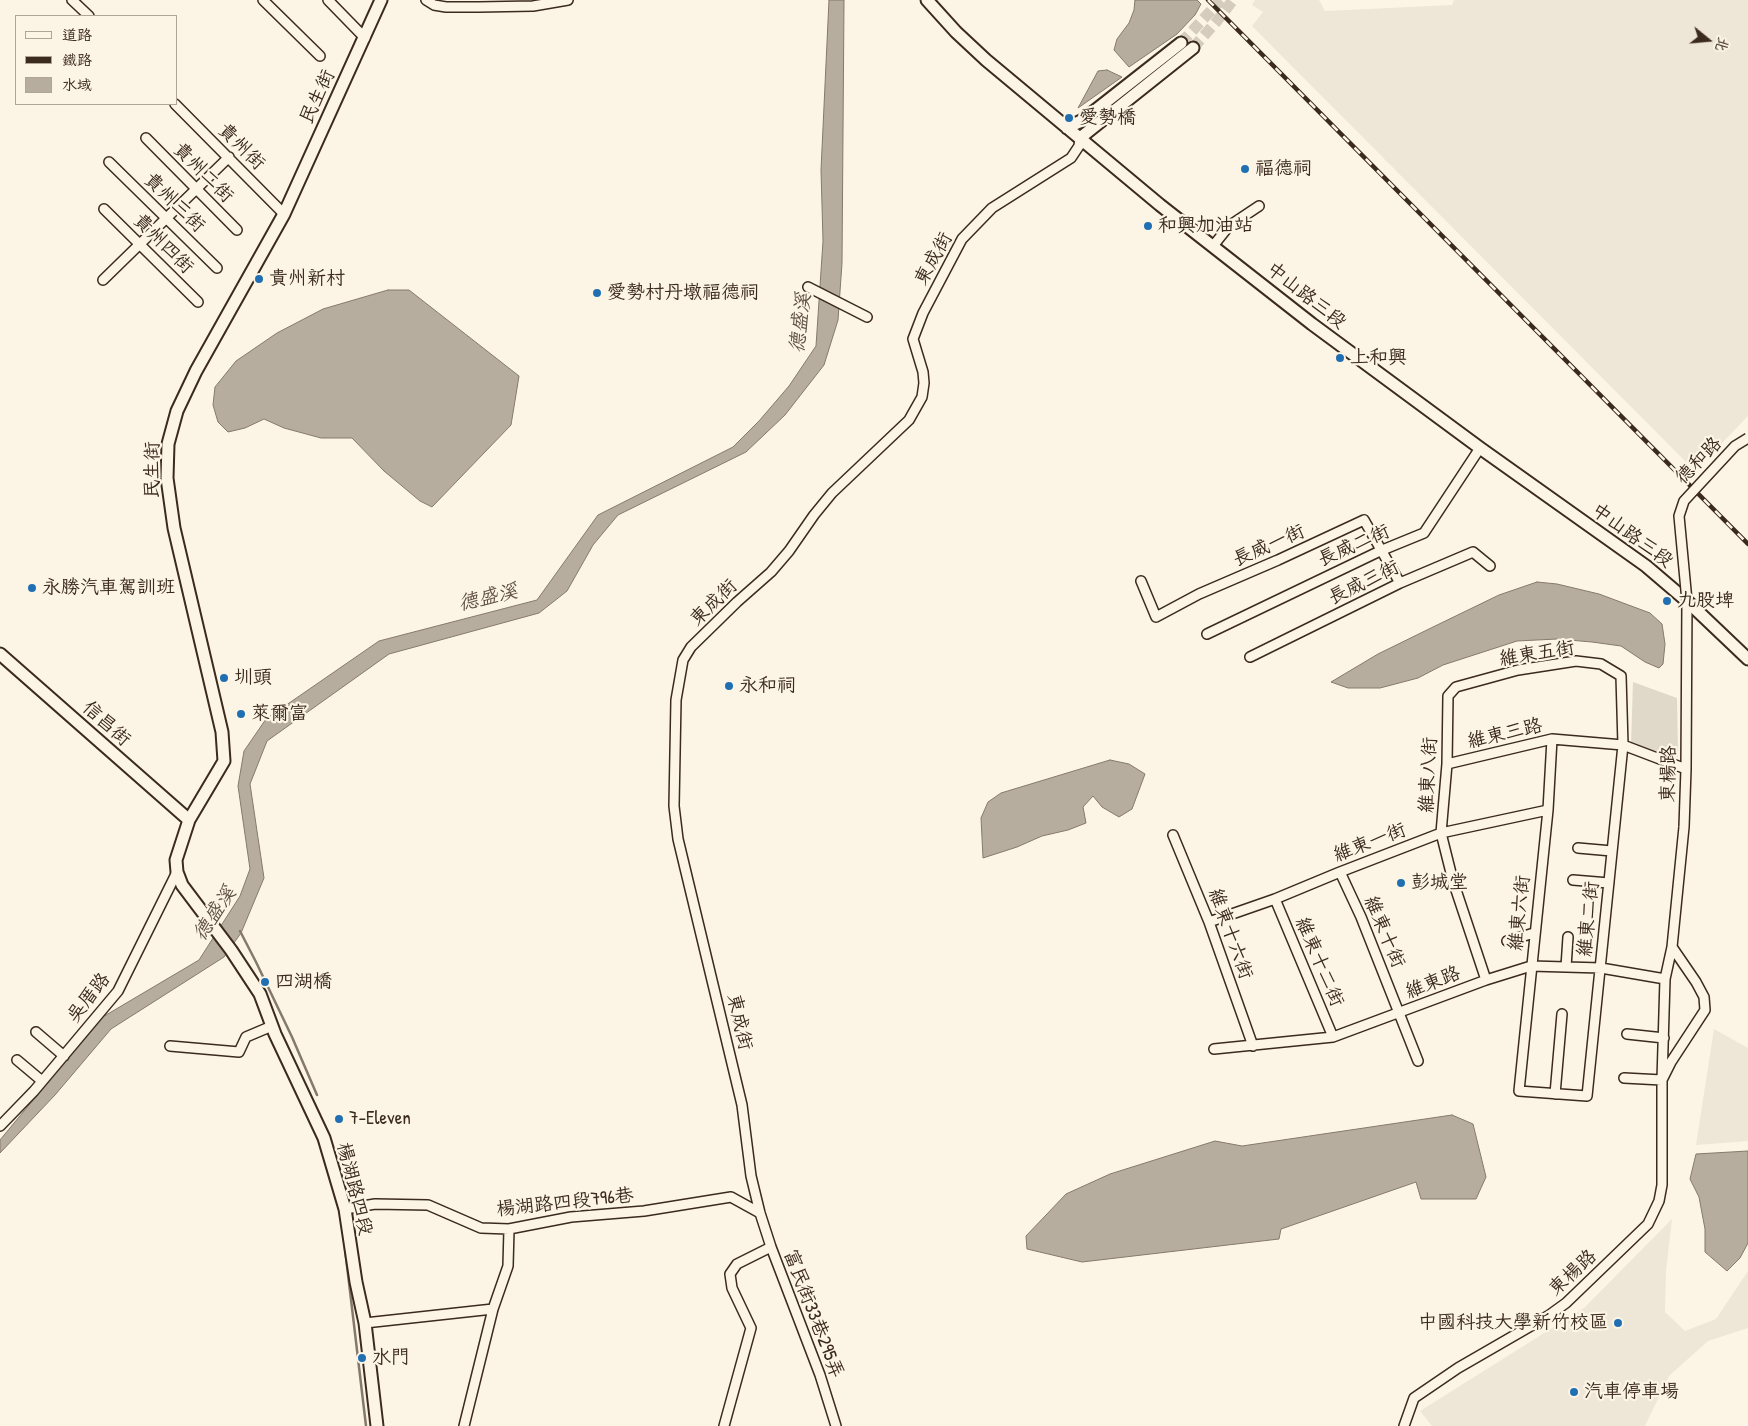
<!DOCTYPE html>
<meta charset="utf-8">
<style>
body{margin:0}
#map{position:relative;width:1748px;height:1426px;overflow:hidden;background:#fcf5e5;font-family:"Patrick Hand","LXGW WenKai TC",sans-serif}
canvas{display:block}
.legend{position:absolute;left:15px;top:15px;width:162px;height:90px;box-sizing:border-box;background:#fcf5e5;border:1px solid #afa495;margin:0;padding:6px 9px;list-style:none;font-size:15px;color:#3b2a1e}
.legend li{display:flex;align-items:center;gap:10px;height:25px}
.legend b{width:25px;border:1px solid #afa495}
.north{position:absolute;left:1683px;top:15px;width:50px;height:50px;-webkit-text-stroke:4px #fcf5e5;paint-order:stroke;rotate:107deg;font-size:14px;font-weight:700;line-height:20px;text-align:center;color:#3b2a1e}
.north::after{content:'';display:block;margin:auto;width:18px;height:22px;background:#3b2a1e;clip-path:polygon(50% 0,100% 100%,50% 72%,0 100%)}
</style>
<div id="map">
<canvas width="1748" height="1426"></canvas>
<ul class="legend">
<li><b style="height:6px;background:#fcf5e5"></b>道路</li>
<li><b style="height:6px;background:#3b2a1e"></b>鐵路</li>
<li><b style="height:14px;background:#b7ad9e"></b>水域</li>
</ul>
<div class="north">北</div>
</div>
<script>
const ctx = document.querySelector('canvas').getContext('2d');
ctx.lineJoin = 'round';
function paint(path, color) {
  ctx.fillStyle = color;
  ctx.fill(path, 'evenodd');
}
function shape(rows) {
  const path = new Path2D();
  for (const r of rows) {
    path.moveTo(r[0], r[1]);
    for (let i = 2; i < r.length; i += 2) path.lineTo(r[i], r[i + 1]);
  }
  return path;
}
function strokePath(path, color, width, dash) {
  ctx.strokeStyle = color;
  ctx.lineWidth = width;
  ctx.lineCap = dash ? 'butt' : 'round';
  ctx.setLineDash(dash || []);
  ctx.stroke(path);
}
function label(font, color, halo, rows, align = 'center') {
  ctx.font = font + ' "Patrick Hand","LXGW WenKai TC",sans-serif';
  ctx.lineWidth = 4.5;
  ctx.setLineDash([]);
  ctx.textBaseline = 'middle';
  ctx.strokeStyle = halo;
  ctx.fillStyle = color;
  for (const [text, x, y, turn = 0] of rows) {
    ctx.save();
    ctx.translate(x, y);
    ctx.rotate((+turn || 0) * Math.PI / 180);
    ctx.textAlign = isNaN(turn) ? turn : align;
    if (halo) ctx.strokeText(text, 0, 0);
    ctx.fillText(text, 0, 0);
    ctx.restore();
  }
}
const built = shape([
 [1255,0,1319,0,1325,11,1452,5,1454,0,1748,0,1748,416,1695,471,1252,26,1263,12,1252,5],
 [1714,1029,1748,1048,1748,1141,1696,1145],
 [1672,1219,1666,1271,1665,1312,1685,1331,1716,1319,1748,1271,1748,1328,1708,1341,1669,1376,1645,1426,1432,1426,1420,1411,1584,1308]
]);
const green = shape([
 [1633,682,1677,698,1678,757,1631,745]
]);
const water = shape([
 [829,0,844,0,842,263,838,320,824,365,785,415,746,452,618,515,593,545,567,591,539,613,389,654,267,741,250,784,264,878,241,933,224,957,111,1029,55,1095,0,1153,0,1140,101,1018,199,960,240,896,250,869,238,786,244,751,266,719,379,641,537,600,598,515,733,447,759,421,789,386,816,346,823,241,821,170,829,0],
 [1135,0,1197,0,1201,4,1195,15,1177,34,1129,67,1114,50,1117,39,1129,23,1134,10,1135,0],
 [1107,70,1122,77,1078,108,1098,71,1107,70],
 [388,290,409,290,519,376,511,425,432,507,420,501,384,471,352,438,321,438,284,428,264,419,245,428,228,432,218,422,213,405,215,387,236,361,277,333,323,309,388,290],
 [1537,582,1557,584,1599,594,1650,613,1662,624,1665,644,1663,664,1659,668,1645,662,1621,646,1592,642,1557,639,1517,641,1443,665,1418,678,1380,688,1348,688,1331,682,1378,654,1433,627,1499,595,1537,582],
 [1110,760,1129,764,1145,774,1132,809,1119,817,1102,807,1093,796,1083,807,1086,823,1068,830,1042,836,1017,847,983,858,981,818,988,802,1001,793,1110,760],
 [1452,1115,1473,1124,1486,1177,1476,1199,1421,1199,1416,1182,1281,1229,1279,1239,1082,1262,1027,1249,1026,1236,1066,1194,1110,1174,1215,1141,1242,1146,1452,1115],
 [1748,1151,1748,1243,1740,1258,1727,1271,1705,1252,1705,1229,1699,1197,1690,1179,1696,1154,1748,1151]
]);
const stream = shape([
 [240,931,256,962,292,1037,317,1095],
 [345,1249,366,1426]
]);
const tertiaryTunnel = shape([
 [1181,43,1221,0],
 [1193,48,1217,21,1233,0]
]);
const minor = shape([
 [72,0,89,16],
 [263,0,320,56],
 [328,0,365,38],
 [426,0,434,5,446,7,479,7,533,6,568,0],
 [175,104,284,214],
 [146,138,237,230],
 [109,162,217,268],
 [104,209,198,302],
 [1213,246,1229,226,1259,206],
 [103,280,229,157],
 [808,287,867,317],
 [1141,581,1156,617,1199,594,1278,560,1364,520,1400,583],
 [1207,634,1380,551,1424,533,1480,448],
 [1250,657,1400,583,1473,552,1490,566],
 [1447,764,1552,739,1623,745,1686,769],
 [1173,835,1209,922,1253,1046],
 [1578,848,1612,851],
 [1340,872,1361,917,1418,1061],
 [1573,880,1609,883],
 [1275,899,1333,1037],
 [1209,922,1275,899,1340,872,1441,833,1548,810],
 [1507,941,1534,933],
 [1566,967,1568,937],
 [1486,980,1453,881,1441,833,1447,764,1448,696,1456,687,1518,670,1576,661,1601,664,1621,676,1623,745,1587,1096,1519,1091,1548,810,1552,739],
 [36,1032,64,1056],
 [1627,1034,1664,1038],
 [170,1046,239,1052,246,1037,272,1026],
 [1214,1049,1333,1037,1486,980,1531,966,1601,968,1665,979],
 [17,1060,42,1081],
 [1624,1078,1662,1080,1665,979,1672,947],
 [1555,1094,1562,1014],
 [0,1126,34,1091,118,991,177,872],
 [345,1209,375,1204,428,1205,481,1228,509,1229,571,1217,644,1211,731,1197,760,1213],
 [365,1323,493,1309],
 [464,1426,493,1309,508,1266,509,1229],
 [724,1426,751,1328,732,1288,730,1274,737,1264,771,1247],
 [836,1426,820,1375,771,1247,760,1213,751,1176,742,1105,678,839,674,806,676,700,683,660,691,647,737,602,771,572,789,551,814,515,832,493,909,420,922,397,924,383,923,372,913,339,923,313,962,239,992,208,1071,158,1079,146,1080,138],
 [1404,1426,1414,1398,1458,1368,1548,1316,1566,1303,1648,1224,1659,1201,1662,1185,1662,1080,1671,1062,1705,1010,1704,997,1696,982,1672,947,1684,827,1686,769,1687,601]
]);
const tertiary = shape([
 [927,0,956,32,986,60,1160,205,1312,324,1480,448,1646,566,1687,601,1748,659],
 [1067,128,1083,120,1181,43],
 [1080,138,1193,48],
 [0,654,189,820],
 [377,1426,365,1323,356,1282,345,1209,324,1138,275,1034,260,994,231,950,182,885,177,872,176,860,189,820,224,761,222,732,174,528,167,478,168,444,177,411,196,371,284,214,381,0]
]);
const rail = shape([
 [1208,0,1748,544]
]);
const minorBridge = shape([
 [1687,601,1679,516,1684,501,1735,446,1748,438]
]);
const markers = [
 [1069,118,5,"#1f6fb2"],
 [1245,169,5,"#1f6fb2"],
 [1148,226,5,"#1f6fb2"],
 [259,279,5,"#1f6fb2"],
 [597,293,5,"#1f6fb2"],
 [1340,358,5,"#1f6fb2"],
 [32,588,5,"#1f6fb2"],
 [1667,601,5,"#1f6fb2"],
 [224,678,5,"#1f6fb2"],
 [729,686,5,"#1f6fb2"],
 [241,714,5,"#1f6fb2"],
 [1401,883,5,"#1f6fb2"],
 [265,982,5,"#1f6fb2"],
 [339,1119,5,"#1f6fb2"],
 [1618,1323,5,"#1f6fb2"],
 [362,1358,5,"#1f6fb2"],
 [1574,1392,5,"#1f6fb2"]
];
const streetNames = [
 ["民生街",318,97,-65],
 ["貴州街",241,147,45],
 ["貴州二街",203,173,45],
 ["貴州三街",174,203,44],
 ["貴州四街",163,244,45],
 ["東成街",934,259,-61],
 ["中山路三段",1306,296,38],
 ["德和路",1699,461,-46],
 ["民生街",153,470,-90],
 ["中山路三段",1632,536,36],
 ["長威一街",1269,546,-24],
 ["長威二街",1354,546,-24],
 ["長威三街",1364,583,-26],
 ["東成街",714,603,-44],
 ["維東五街",1537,654,-9],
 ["信昌街",106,724,42],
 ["維東三路",1505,734,-13],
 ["東楊路",1669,774,-89],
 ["維東八街",1429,775,-87],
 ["維東一街",1370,843,-21],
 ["維東六街",1520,913,-84],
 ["維東二街",1589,919,-84],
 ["維東十街",1384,932,67],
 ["維東十六街",1230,934,70],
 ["維東十二街",1319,962,67],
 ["維東路",1433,983,-21],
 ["吳厝路",89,998,-52],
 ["東成街",739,1022,77],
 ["楊湖路四段",354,1189,76],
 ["楊湖路四段796巷",565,1203,-6],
 ["東楊路",1573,1273,-43],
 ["富民街33巷295弄",813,1314,69]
];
const poiNames = [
 ["愛勢橋",1079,118],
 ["福德祠",1255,169],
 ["和興加油站",1158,226],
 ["貴州新村",269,279],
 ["愛勢村丹墩福德祠",607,293],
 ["上和興",1350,358],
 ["永勝汽車駕訓班",42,588],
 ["九股埤",1677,601],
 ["圳頭",234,678],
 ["永和祠",739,686],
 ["萊爾富",251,714],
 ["彭城堂",1411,883],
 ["四湖橋",275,982],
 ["7-Eleven",349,1119],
 ["中國科技大學新竹校區",1608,1323,"right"],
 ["水門",372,1358],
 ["汽車停車場",1584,1392]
];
const waterNames = [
 ["德盛溪",801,323,-83],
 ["德盛溪",488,598,-13],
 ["德盛溪",215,914,-56]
];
paint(built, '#eee6d6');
paint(green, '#e0d8c8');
paint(water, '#b7ad9e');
strokePath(water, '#85796b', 1);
strokePath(stream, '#85796b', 2.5);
strokePath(tertiaryTunnel, '#d5ccbd', 11, [11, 5.5]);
strokePath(minor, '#3b2a1e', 12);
strokePath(tertiary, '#3b2a1e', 15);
strokePath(minor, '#fcf5e5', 9);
strokePath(tertiary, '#fcf5e5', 11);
strokePath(rail, '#3b2a1e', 4.5);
strokePath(rail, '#fcf5e5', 2.5, [8]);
strokePath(minorBridge, '#3b2a1e', 12, []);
strokePath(minorBridge, '#fcf5e5', 9);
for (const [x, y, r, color] of markers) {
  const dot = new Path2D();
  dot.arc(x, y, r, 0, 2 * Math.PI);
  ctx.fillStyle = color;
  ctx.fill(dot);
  strokePath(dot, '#fcf5e5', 2);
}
label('19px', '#3b2a1e', '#fcf5e5', streetNames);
label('19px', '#3b2a1e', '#fcf5e5', poiNames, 'left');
label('italic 20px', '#605144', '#fcf5e5', waterNames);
</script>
